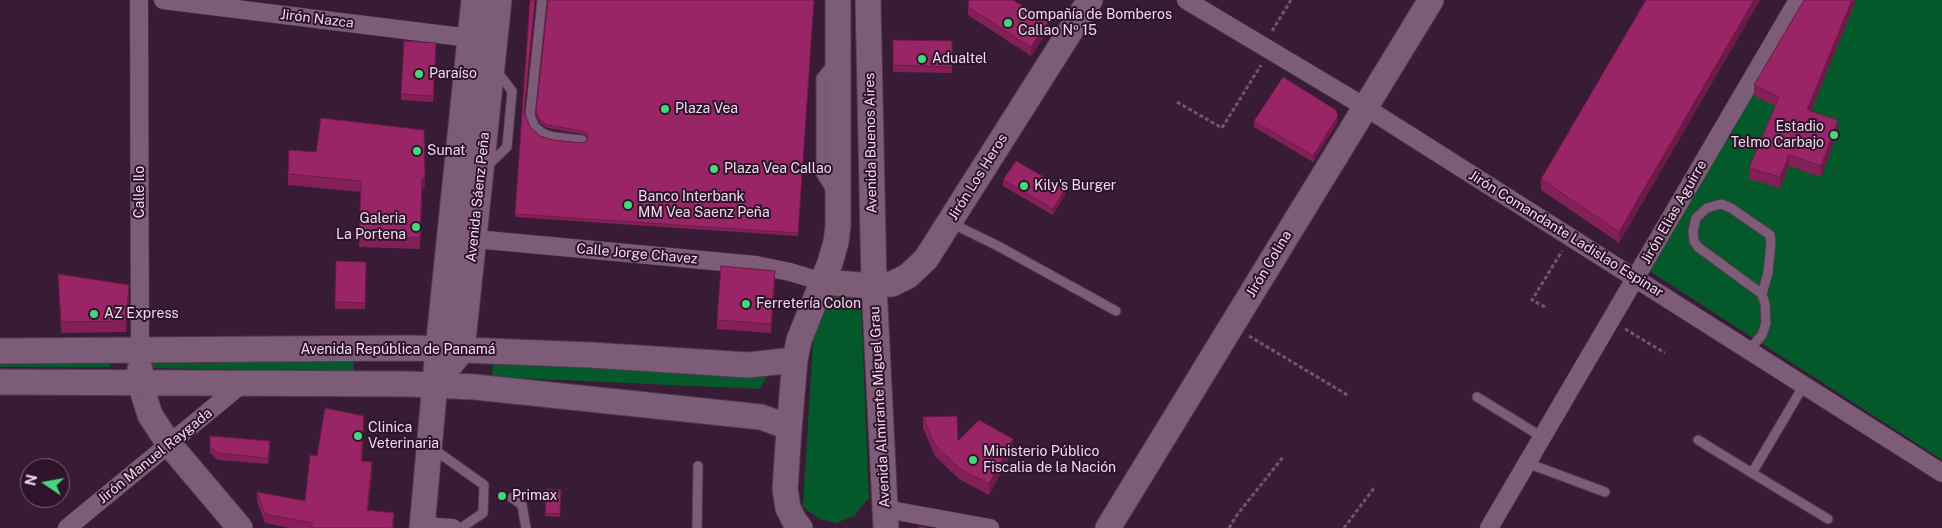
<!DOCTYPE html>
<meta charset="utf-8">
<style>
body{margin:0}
#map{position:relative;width:1942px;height:528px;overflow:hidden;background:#381c35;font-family:"Public Sans",sans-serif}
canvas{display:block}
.north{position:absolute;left:20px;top:458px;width:50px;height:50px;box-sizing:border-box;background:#2e132b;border:1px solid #7b6378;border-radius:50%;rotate:282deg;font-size:14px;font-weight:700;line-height:20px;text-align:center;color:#efdcec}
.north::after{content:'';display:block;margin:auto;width:18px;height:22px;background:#45d77a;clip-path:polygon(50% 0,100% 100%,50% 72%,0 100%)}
</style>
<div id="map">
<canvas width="1942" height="528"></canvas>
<div class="north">N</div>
</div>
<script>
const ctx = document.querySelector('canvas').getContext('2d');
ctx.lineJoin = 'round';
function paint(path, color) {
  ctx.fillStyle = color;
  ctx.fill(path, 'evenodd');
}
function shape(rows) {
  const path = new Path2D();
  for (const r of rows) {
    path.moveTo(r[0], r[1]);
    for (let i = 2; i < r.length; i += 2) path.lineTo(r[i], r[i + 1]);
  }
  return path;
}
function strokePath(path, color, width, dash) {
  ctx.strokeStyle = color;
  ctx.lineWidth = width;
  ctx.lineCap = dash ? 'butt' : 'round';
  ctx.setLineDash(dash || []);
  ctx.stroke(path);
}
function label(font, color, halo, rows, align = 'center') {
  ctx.font = font + ' "Public Sans",sans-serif';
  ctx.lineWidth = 4;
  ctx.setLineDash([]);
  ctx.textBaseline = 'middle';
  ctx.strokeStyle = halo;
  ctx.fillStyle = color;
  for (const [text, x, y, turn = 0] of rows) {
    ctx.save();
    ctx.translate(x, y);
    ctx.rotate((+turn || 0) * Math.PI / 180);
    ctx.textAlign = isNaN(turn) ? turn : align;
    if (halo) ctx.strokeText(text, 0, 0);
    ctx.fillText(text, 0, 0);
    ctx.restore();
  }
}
const green = shape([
 [1803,0,1942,0,1942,460,1648,270],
 [835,294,850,296,861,305,869,498,854,516,836,523,820,519,803,507,815,308,824,298],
 [0,357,110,358,110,367,0,367],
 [153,358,354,362,353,372,153,368],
 [493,363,756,367,766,378,760,389,492,377]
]);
const path = shape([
 [1272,31,1291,0],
 [1177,102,1222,128,1261,65],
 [1545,307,1532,300,1562,251],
 [1625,329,1665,353],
 [1249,336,1349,396],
 [1229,528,1237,515,1283,457],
 [1344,528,1374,488]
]);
const lane = shape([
 [542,0,530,116,535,127,544,134,554,137,582,140],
 [486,167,507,147,512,91,496,70],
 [831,190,821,174,821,78,833,63],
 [951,223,998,246,1116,311],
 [1749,350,1762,335,1766,323,1765,304,1762,294,1698,247,1694,241,1693,231,1696,218,1707,208,1721,204,1731,208,1770,235,1771,242,1768,273,1762,294],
 [1477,397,1542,437],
 [1698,440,1752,473,1804,385],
 [432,448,484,485,483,513,461,528],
 [1527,463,1605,492],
 [1752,473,1828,519],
 [512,498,522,505,526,528],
 [697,528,698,466]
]);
const street = shape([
 [139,0,140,351],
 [163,0,470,38],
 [1186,0,1365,107,1942,473],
 [464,238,756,265,790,272,823,282],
 [885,509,990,528],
 [422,526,453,528],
 [67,528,242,384],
 [1489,528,1798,0]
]);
const secondary = shape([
 [868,0,874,285,886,528],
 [823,282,859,285,892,284,908,276,926,259,1090,0],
 [0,351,412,348,591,355,748,365,795,360],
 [452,363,462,350,499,0],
 [140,369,140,383,150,415,169,444,240,528],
 [0,382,410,384,475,387,761,417,789,427],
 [422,528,438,349,474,0],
 [800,528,795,522,788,508,785,489,789,430,795,360,799,340,830,263,836,242,838,226,838,0],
 [1108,528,1431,0]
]);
const wall = shape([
 [530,0,524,113,530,127,540,136,553,140,581,143,587,141,587,137,583,134,547,128,540,123,536,115,536,112,814,0,798,236,515,217],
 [1760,0,1619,243,1541,190,1541,179],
 [1804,0,1856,0,1811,111,1838,131,1821,177,1789,166,1780,188,1749,179,1749,168,1776,106,1754,96,1754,85],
 [968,7,1048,31,1031,56,968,15],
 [893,40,952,41,952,73,893,72],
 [436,49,433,102,401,100,401,94],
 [1254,121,1338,122,1313,162,1254,127],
 [288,174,425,187,422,191,420,249,359,247,361,192,288,185],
 [1003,180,1065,195,1053,215,1003,186],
 [336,261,366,262,365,309,335,309],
 [58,274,129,296,126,332,61,333],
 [775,280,771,333,717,329,717,320],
 [923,417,958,441,1013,450,989,495,959,479,935,456,923,428],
 [364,425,362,461,372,471,368,510,394,522,393,528,289,528,265,523,257,501,257,492,305,501,317,456],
 [210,447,270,447,268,464,218,460,210,453],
 [547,489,561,490,560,517,545,516]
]);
const shadedWall = shape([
 [1754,0,1760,0,1619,243,1619,232],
 [1852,0,1856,0,1807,121,1807,110],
 [1048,22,1048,31,1031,56,1031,47],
 [1338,116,1338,122,1313,162,1313,156],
 [1838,120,1838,131,1821,177,1821,166],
 [1789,155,1789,166,1780,188,1780,177],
 [425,176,425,187,422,191,420,249,422,180],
 [1065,189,1065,195,1053,215,1053,209],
 [775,271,775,280,771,333,771,324],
 [129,285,129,296,126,332,126,321],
 [364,416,364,425,361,470,361,461],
 [1013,439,1013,450,989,495,989,484],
 [372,462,372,471,367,519,367,510]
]);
const building = shape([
 [530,0,535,0,524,112,530,127,540,136,553,140,581,143,587,141,588,137,587,134,583,131,547,125,540,120,536,112,548,0,814,0,798,233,515,214,530,0],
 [969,0,1013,0,1048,22,1031,47,968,7,969,0],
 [1646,0,1754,0,1619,232,1541,179,1646,0],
 [1804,0,1852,0,1807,110,1838,120,1821,166,1789,155,1780,177,1749,168,1779,97,1754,85,1804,0],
 [893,40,952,41,952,67,893,65,893,40],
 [404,41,436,43,433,96,401,94,404,41],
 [1283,77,1336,110,1338,116,1313,156,1254,121,1283,77],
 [321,118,424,130,425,176,422,180,420,238,359,236,361,181,288,174,289,150,316,152,321,118],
 [1016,161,1065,189,1053,209,1003,180,1016,161],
 [336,261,366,262,365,303,335,302,336,261],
 [721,266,775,271,771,324,717,320,721,266],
 [58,274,129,285,126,321,61,322,58,274],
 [325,408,364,416,361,461,372,462,367,510,394,513,392,528,312,528,312,523,265,514,257,492,305,501,310,455,317,456,325,408],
 [957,416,958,441,979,420,1013,439,989,484,959,468,935,445,923,417,957,416],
 [210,436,270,441,268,458,218,453,210,447,210,436],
 [547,489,561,490,560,514,545,513,547,489],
 [919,526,928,528,919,528,919,526]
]);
const markers = [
 [1008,23,5,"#45d77a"],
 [922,59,5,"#45d77a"],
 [419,74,5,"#45d77a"],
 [665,109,5,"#45d77a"],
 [1834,135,5,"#45d77a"],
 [417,151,5,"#45d77a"],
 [714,169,5,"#45d77a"],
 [1024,186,5,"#45d77a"],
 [628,205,5,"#45d77a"],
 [416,227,5,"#45d77a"],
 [746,304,5,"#45d77a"],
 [94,314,5,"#45d77a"],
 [358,436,5,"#45d77a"],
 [973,460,5,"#45d77a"],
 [502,496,5,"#45d77a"]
];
const poiNames = [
 ["Compañía de Bomberos",1018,15],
 ["Callao Nº 15",1018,31],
 ["Adualtel",932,59],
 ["Paraíso",429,74],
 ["Plaza Vea",675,109],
 ["Estadio",1824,127,"right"],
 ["Telmo Carbajo",1824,143,"right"],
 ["Sunat",427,151],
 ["Plaza Vea Callao",724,169],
 ["Kily's Burger",1034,186],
 ["Banco Interbank",638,197],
 ["MM Vea Saenz Peña",638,213],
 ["Galeria",406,219,"right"],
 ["La Portena",406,235,"right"],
 ["Ferretería Colon",756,304],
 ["AZ Express",104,314],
 ["Clinica",368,428],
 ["Veterinaria",368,444],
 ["Ministerio Público",983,452],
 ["Fiscalia de la Nación",983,468],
 ["Primax",512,496]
];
const streetNames = [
 ["Jirón Nazca",317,19,7],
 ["Avenida Buenos Aires",871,143,-91],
 ["Jirón Los Heros",978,177,-58],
 ["Calle Ilo",140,192,-90],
 ["Avenida Sáenz Peña",478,197,-84],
 ["Jirón Elias Aguirre",1674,212,-60],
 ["Jirón Comandante Ladislao Espinar",1566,234,32],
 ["Calle Jorge Chavez",637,254,5],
 ["Jirón Colina",1269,264,-59],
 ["Avenida República de Panamá",398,350],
 ["Avenida Almirante Miguel Grau",880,407,-93],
 ["Jirón Manuel Raygada",155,456,-39]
];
paint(green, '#04592a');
strokePath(lane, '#51394e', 11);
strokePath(street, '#51394e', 19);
strokePath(secondary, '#51394e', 27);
strokePath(path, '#70566d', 3, [4, 2.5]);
strokePath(lane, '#7d5c78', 9);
strokePath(street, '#7d5c78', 18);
strokePath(secondary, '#7d5c78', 25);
paint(wall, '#842058');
paint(shadedWall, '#6c1a47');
paint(building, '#9a2566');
strokePath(building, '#6c1a47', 1);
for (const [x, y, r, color] of markers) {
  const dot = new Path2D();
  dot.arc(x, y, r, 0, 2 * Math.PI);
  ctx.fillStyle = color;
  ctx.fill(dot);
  strokePath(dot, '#2e132b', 2);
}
label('14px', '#efdcec', '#2e132b', poiNames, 'left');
label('14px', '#efdcec', '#2e132b', streetNames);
</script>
